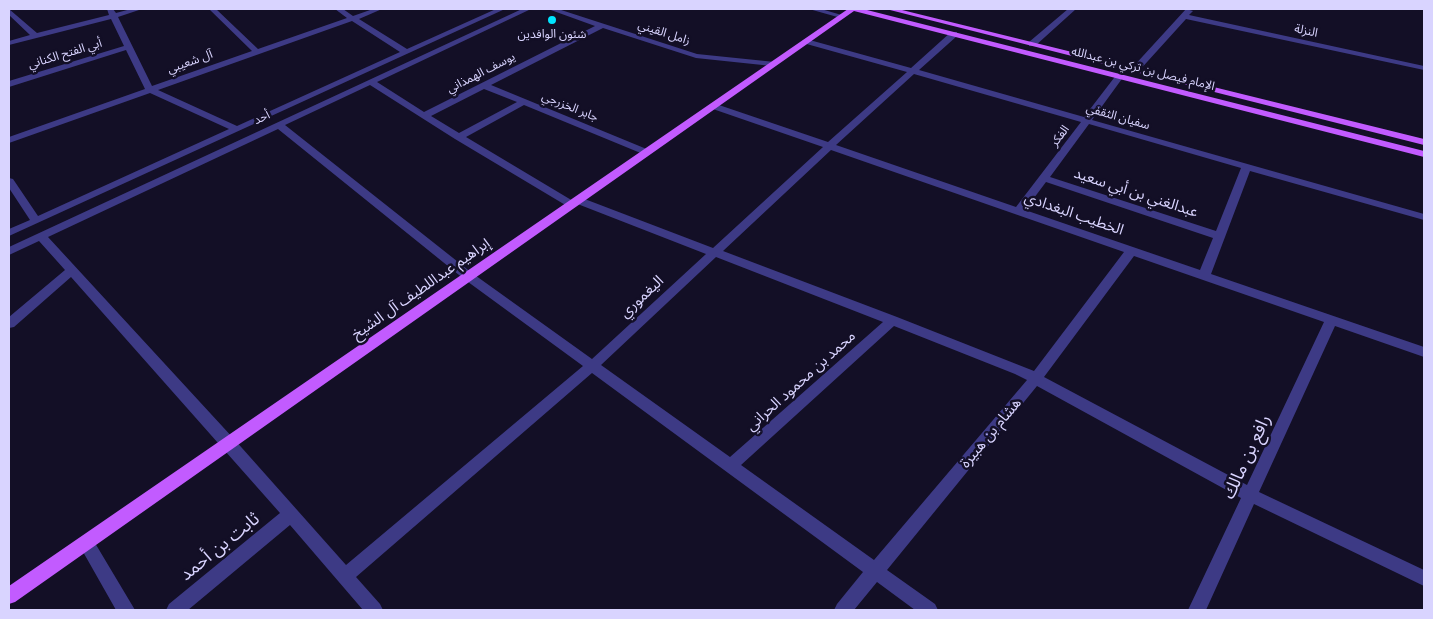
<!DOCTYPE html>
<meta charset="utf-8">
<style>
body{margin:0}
#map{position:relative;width:1433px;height:619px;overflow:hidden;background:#130f26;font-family:Karla,sans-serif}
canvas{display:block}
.frame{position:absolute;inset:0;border:10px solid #d9d4ff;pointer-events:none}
</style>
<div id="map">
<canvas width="1433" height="619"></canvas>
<div class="frame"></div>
</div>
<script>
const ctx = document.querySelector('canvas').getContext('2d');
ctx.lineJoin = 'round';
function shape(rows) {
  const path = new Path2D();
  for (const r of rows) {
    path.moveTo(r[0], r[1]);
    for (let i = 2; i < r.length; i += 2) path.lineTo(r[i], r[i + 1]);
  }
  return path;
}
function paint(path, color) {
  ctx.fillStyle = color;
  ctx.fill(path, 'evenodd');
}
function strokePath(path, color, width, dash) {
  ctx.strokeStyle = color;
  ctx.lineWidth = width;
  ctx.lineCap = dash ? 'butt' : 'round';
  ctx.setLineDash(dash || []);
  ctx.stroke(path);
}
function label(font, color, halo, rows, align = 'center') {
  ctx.font = font + ' Karla,"Noto Sans Arabic",sans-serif';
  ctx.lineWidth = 5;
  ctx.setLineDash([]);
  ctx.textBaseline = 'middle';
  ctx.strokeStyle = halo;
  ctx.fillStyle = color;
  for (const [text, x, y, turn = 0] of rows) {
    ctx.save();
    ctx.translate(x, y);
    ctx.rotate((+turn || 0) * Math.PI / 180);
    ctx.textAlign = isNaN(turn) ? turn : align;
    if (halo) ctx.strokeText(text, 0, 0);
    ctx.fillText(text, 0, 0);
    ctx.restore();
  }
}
const minor = shape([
 [9,9,37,33,109,15,107,9,113,9,116,13,131,9,142,9,118,17,152,86,252,51,209,9,216,9,258,49,347,18,335,9,343,9,353,16,373,9,382,9,359,19,407,49,496,9,505,9,9,236,9,229,30,220,9,188,9,178,13,179,38,216,229,129,150,93,9,143,9,137,145,89,126,50,9,87,9,81,124,46,111,19,9,45,9,41,30,35,9,15,9,9],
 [352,21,400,52,237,126,158,90,352,21],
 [522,9,531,9,377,82,424,112,595,26,548,9,558,9,697,54,775,62,776,64,772,66,696,58,603,28,491,85,649,150,649,154,643,154,524,105,466,137,573,201,574,198,582,198,713,248,823,147,710,108,710,104,716,104,828,142,907,72,803,43,802,41,806,39,911,68,951,32,957,32,957,36,919,70,1084,117,1117,74,1123,74,1124,76,1092,120,1424,214,1424,220,1250,171,1211,274,1424,347,1424,357,1335,326,1259,492,1424,570,1424,586,1254,504,1206,610,1188,610,1241,498,1037,386,887,570,935,604,938,610,915,610,877,582,854,610,834,610,837,604,863,572,592,373,356,577,380,604,383,610,363,610,290,525,188,610,166,610,169,604,280,513,71,277,14,327,9,328,9,317,65,270,39,241,9,255,9,247,522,9],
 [914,74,1081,122,1016,207,836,145,914,74],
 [370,85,455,139,567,206,575,206,575,203,706,254,592,359,472,273,285,125,370,85],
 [484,89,517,102,459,133,431,116,484,89],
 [1089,124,1241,168,1216,231,1050,177,1089,124],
 [278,129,464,279,583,366,346,565,234,439,48,237,278,129],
 [831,150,1124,252,1034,371,897,317,723,251,831,150],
 [1046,182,1213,238,1200,270,1025,210,1046,182],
 [1134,256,1324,322,1247,485,1044,377,1134,256],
 [716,257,883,322,730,457,601,365,716,257],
 [894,326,1015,374,1027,380,874,560,741,465,894,326],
 [809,9,821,9,845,16,841,18,809,9],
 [1068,9,1076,9,1035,46,1029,46,1029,42,1068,9],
 [1186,9,1193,11,1189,15,1424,66,1424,70,1186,19,1138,72,1132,72,1132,68,1186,9],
 [86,536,92,538,135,610,116,610,78,543,80,538,86,536]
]);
const major = shape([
 [848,9,863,9,1424,151,1424,157,854,11,15,602,9,604,9,586,848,9],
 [886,9,898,9,1424,139,1424,145,886,9]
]);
const markers = [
 [552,20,5,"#00e5ff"]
];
const farStreetnames = [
 ["النزلة",1306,31,12],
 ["زامل القيني",664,33,18],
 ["أبي الفتح الكناني",65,54,-17],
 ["آل شعيبي",190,62,-20],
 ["الإمام فيصل بن تركي بن عبدالله",1143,69,14],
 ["يوسف الهمذاني",481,73,-27],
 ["جابر الخزرجي",570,107,22],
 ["سفيان الثقفي",1118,117,16],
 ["أحد",262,118,-25],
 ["الفكر",1060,136,-53]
];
const farPoinames = [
 ["شئون الوافدين",552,35]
];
const streetNames = [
 ["عبدالغني بن أبي سعيد",1136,193,18],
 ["الخطيب البغدادي",1074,214,19],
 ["إبراهيم عبداللطيف آل الشيخ",421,289,-35],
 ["اليغموري",642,297,-43],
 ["محمد بن محمود الحراني",801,381,-42],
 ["هشام بن هبيرة",991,433,-50]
];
const nearStreetnames = [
 ["رافع بن مالك",1247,457,-65],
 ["ثابت بن أحمد",220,547,-39]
];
paint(minor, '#3d3a85');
paint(major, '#c25bff');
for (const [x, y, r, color] of markers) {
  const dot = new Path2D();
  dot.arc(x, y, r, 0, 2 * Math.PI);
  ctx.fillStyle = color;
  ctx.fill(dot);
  strokePath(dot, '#130f26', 2);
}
label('12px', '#d9d4ff', '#130f26', farStreetnames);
label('12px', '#d9d4ff', '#130f26', farPoinames);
label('15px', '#d9d4ff', '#130f26', streetNames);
label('18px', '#d9d4ff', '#130f26', nearStreetnames);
</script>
